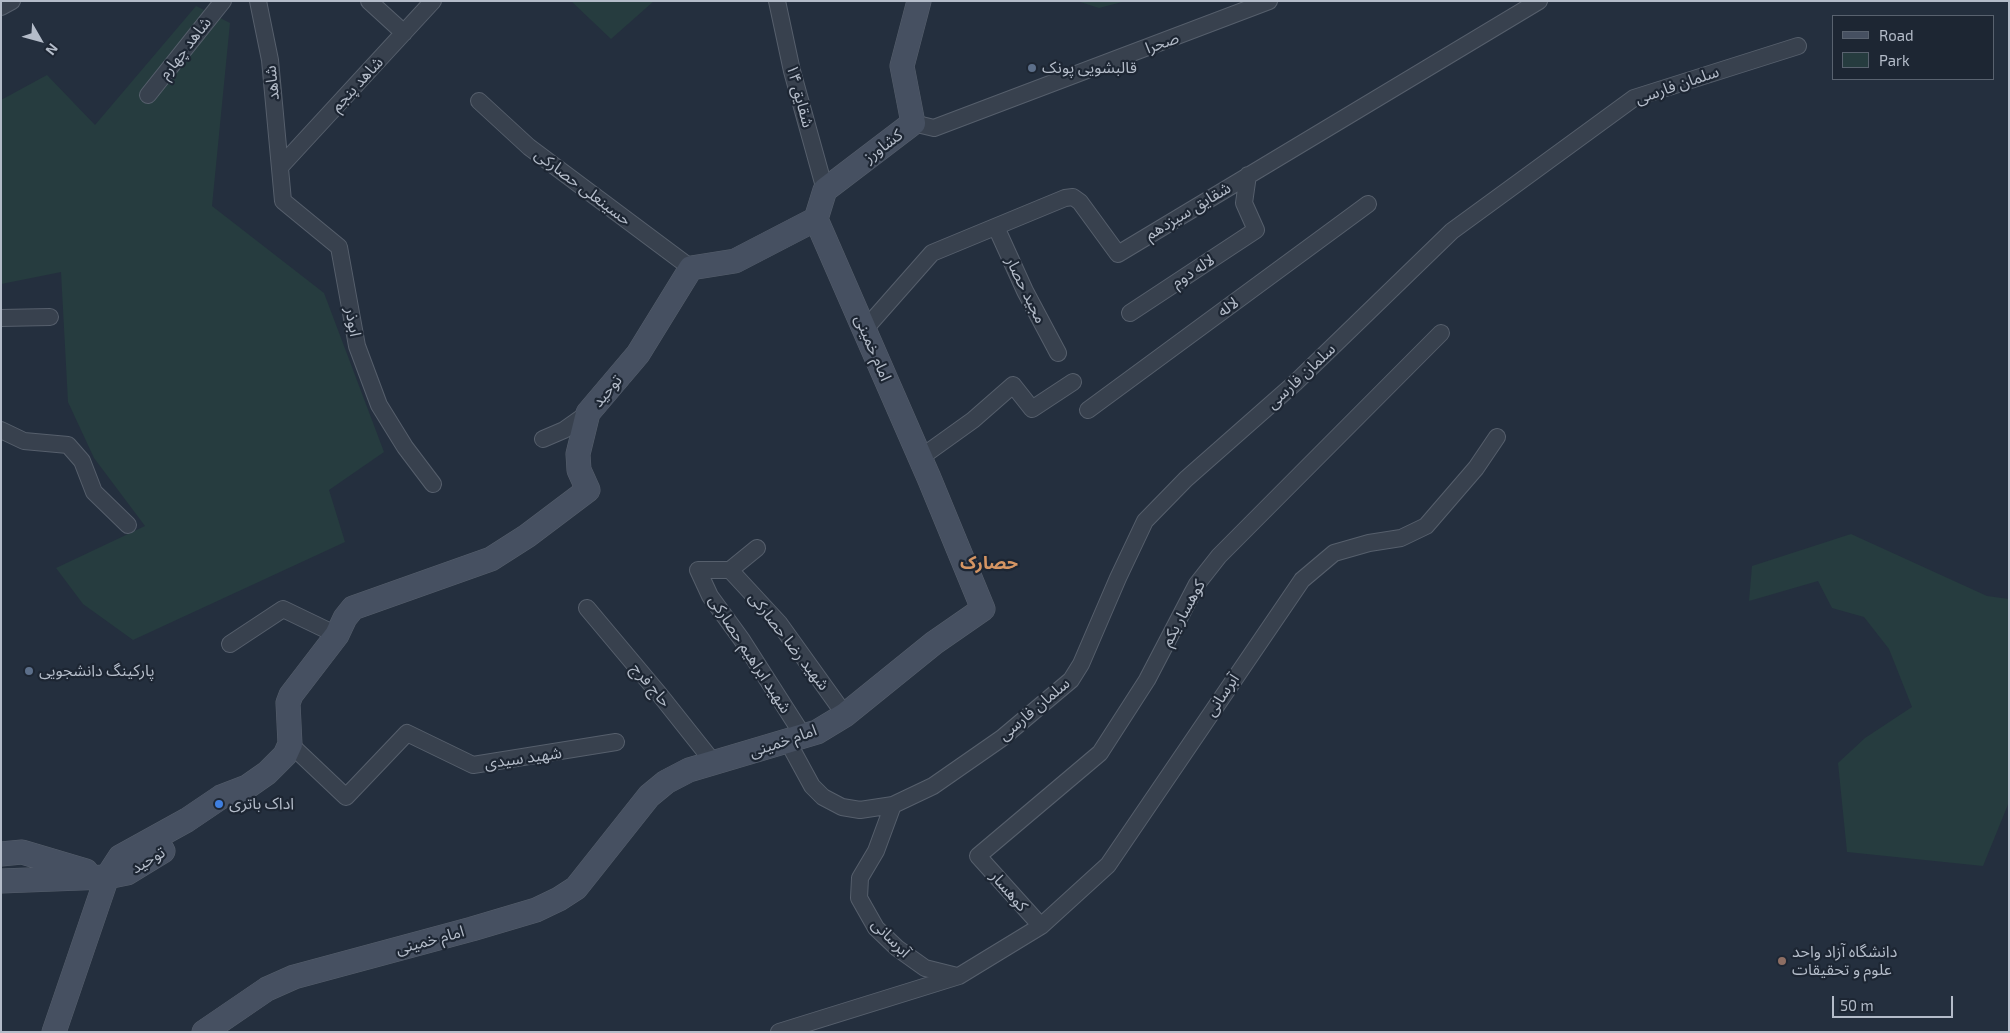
<!DOCTYPE html>
<meta charset="utf-8">
<style>
body{margin:0}
#map{position:relative;width:2010px;height:1033px;overflow:hidden;background:#242f3e;font-family:"Exo 2",sans-serif}
canvas{display:block}
.frame{position:absolute;inset:0;border:2px solid #b4bcc9;pointer-events:none}
.legend{position:absolute;left:1832px;top:15px;width:162px;height:65px;box-sizing:border-box;background:#1d2633;border:1px solid #59626f;margin:0;padding:6px 9px;list-style:none;font-size:15px;color:#b4bcc9}
.legend li{display:flex;align-items:center;gap:10px;height:25px}
.legend b{width:25px;border:1px solid #59626f}
.north{position:absolute;left:15px;top:15px;width:50px;height:50px;-webkit-text-stroke:4px #1d2633;paint-order:stroke;rotate:128deg;font-size:14px;font-weight:700;line-height:20px;text-align:center;color:#b4bcc9}
.north::after{content:'';display:block;margin:auto;width:18px;height:22px;background:#b4bcc9;clip-path:polygon(50% 0,100% 100%,50% 72%,0 100%)}
.scale{position:absolute;left:1832px;top:996px;width:121px;height:22px;box-sizing:border-box;border:2px solid #b4bcc9;border-top:0;padding-left:6px;font-size:15px;line-height:18px;white-space:nowrap;color:#b4bcc9;-webkit-text-stroke:4px #1d2633;paint-order:stroke}
</style>
<div id="map">
<canvas width="2010" height="1033"></canvas>
<div class="frame"></div>
<ul class="legend">
<li><b style="height:6px;background:#465061"></b>Road</li>
<li><b style="height:14px;background:#263c3f"></b>Park</li>
</ul>
<div class="north">N</div>
<div class="scale">50 m</div>
</div>
<script>
const ctx = document.querySelector('canvas').getContext('2d');
ctx.lineJoin = 'round';
function paint(path, color) {
  ctx.fillStyle = color;
  ctx.fill(path, 'evenodd');
}
function shape(rows) {
  const path = new Path2D();
  for (const r of rows) {
    path.moveTo(r[0], r[1]);
    for (let i = 2; i < r.length; i += 2) path.lineTo(r[i], r[i + 1]);
  }
  return path;
}
function strokePath(path, color, width, dash) {
  ctx.strokeStyle = color;
  ctx.lineWidth = width;
  ctx.lineCap = dash ? 'butt' : 'round';
  ctx.setLineDash(dash || []);
  ctx.stroke(path);
}
function label(font, color, halo, rows, align = 'center') {
  ctx.font = font + ' "Exo 2","Noto Sans Arabic",sans-serif';
  ctx.lineWidth = 4.5;
  ctx.setLineDash([]);
  ctx.textBaseline = 'middle';
  ctx.strokeStyle = halo;
  ctx.fillStyle = color;
  for (const [text, x, y, turn = 0] of rows) {
    ctx.save();
    ctx.translate(x, y);
    ctx.rotate((+turn || 0) * Math.PI / 180);
    ctx.textAlign = isNaN(turn) ? turn : align;
    if (halo) ctx.strokeText(text, 0, 0);
    ctx.fillText(text, 0, 0);
    ctx.restore();
  }
}
const green = shape([
 [571,1,654,1,611,39],
 [1077,1,1126,1,1099,8],
 [196,6,230,23,212,206,324,293,384,452,329,490,345,542,133,640,83,604,56,568,145,526,94,458,68,402,61,272,1,284,1,100,47,75,95,125],
 [1851,534,1987,596,2009,599,2009,802,1983,866,1847,852,1838,763,1865,738,1912,707,1889,649,1864,617,1832,608,1818,581,1749,601,1752,566]
]);
const street = shape([
 [258,1,270,60,283,201,339,247,357,346,379,405,405,447,433,484],
 [369,1,404,33],
 [777,1,792,71,825,190],
 [1,7,12,1],
 [148,95,223,1],
 [479,101,529,147,691,268],
 [913,123,934,128,1269,1],
 [281,166,433,1],
 [996,227,1025,291,1058,353],
 [1130,313,1256,230,1244,203,1248,175],
 [1,318,50,317],
 [865,329,932,253,1065,198,1073,197,1080,202,1118,254,1539,1],
 [1088,410,1368,204],
 [1,430,24,441,68,445,82,461,94,492,128,525],
 [543,439,564,430,588,413],
 [920,458,973,420,1013,385,1032,409,1073,382],
 [757,548,730,570,698,570,710,596,742,640,804,737],
 [730,570,779,623,845,715],
 [587,608,660,695,714,763],
 [230,644,283,609,337,635],
 [788,742,812,786,823,797,842,807,860,810,893,805,933,786,1002,738,1071,680,1081,664,1118,578,1145,521,1186,479,1295,383,1452,231,1634,98,1798,46],
 [290,744,346,797,407,733,473,765,616,742],
 [893,805,876,851,860,878,859,898,876,928,897,948,925,968,957,976],
 [1041,926,978,856,1100,753,1147,680,1197,584,1219,556,1441,333],
 [779,1032,959,976,1041,926,1108,865,1302,580,1334,553,1369,543,1401,538,1426,526,1476,468,1497,437]
]);
const secondary = shape([
 [816,219,825,190,913,123,902,66,919,1],
 [1,854,22,852,86,871],
 [1,881,107,877,127,873,163,851],
 [54,1032,107,877,120,857,187,820,221,797,247,787,267,773,285,755,290,744,288,703,291,695,337,635,345,618,353,608,491,559,527,536,588,490,579,470,578,454,588,413,638,354,691,268,735,261,816,219],
 [204,1032,267,989,294,977,472,929,536,910,559,899,576,888,649,796,666,782,689,770,817,732,845,715,934,643,983,609,929,478,816,219]
]);
const markers = [
 [1032,68,5,"#5c6f8a"],
 [29,671,5,"#5c6f8a"],
 [219,804,5,"#3f7fe0"],
 [1782,961,5,"#8d6e63"]
];
const streetNames = [
 ["صحرا",1162,43,-20],
 ["شاهد چهارم",185,48,-52],
 ["شاهد",272,83,-96],
 ["شاهد پنجم",357,84,-47],
 ["سلمان فارسی",1677,85,-19],
 ["شقایق ۱۴",800,96,75],
 ["کشاورز",883,146,-37],
 ["حسینعلی حصارکی",583,187,37],
 ["شقایق سیزدهم",1188,211,-31],
 ["لاله دوم",1193,271,-33],
 ["مجید حصار",1026,290,64],
 ["لاله",1228,307,-36],
 ["ابوذر",353,322,80],
 ["امام خمینی",873,348,67],
 ["سلمان فارسی",1301,376,-43],
 ["توحید",607,391,-50],
 ["کوهسار یکم",1183,613,-61],
 ["شهید رضا حصارکی",789,641,52],
 ["شهید ابراهیم حصارکی",750,654,57],
 ["حاج فرج",651,685,50],
 ["آبرسانی",1222,695,-56],
 ["سلمان فارسی",1034,709,-40],
 ["امام خمینی",783,741,-19],
 ["شهید سیدی",523,758,-8],
 ["توحید",148,860,-31],
 ["کوهسار",1009,891,49],
 ["آبرسانی",891,938,45],
 ["امام خمینی",430,940,-15]
];
const poiNames = [
 ["قالبشویی پونک",1042,68],
 ["پارکینگ دانشجویی",39,671],
 ["اداک باتری",229,804],
 ["دانشگاه آزاد واحد",1792,952],
 ["علوم و تحقیقات",1792,970]
];
const neighbourhoodNames = [
 ["حصارک",989,563]
];
paint(green, '#263c3f');
strokePath(street, '#565f6c', 18);
strokePath(secondary, '#565f6c', 25);
strokePath(street, '#38414e', 16);
strokePath(secondary, '#465061', 24);
for (const [x, y, r, color] of markers) {
  const dot = new Path2D();
  dot.arc(x, y, r, 0, 2 * Math.PI);
  ctx.fillStyle = color;
  ctx.fill(dot);
  strokePath(dot, '#1d2633', 2);
}
label('16px', '#b4bcc9', '#1d2633', streetNames);
label('16px', '#b4bcc9', '#1d2633', poiNames, 'left');
label('bold 18px', '#d59563', '#1d2633', neighbourhoodNames);
</script>
